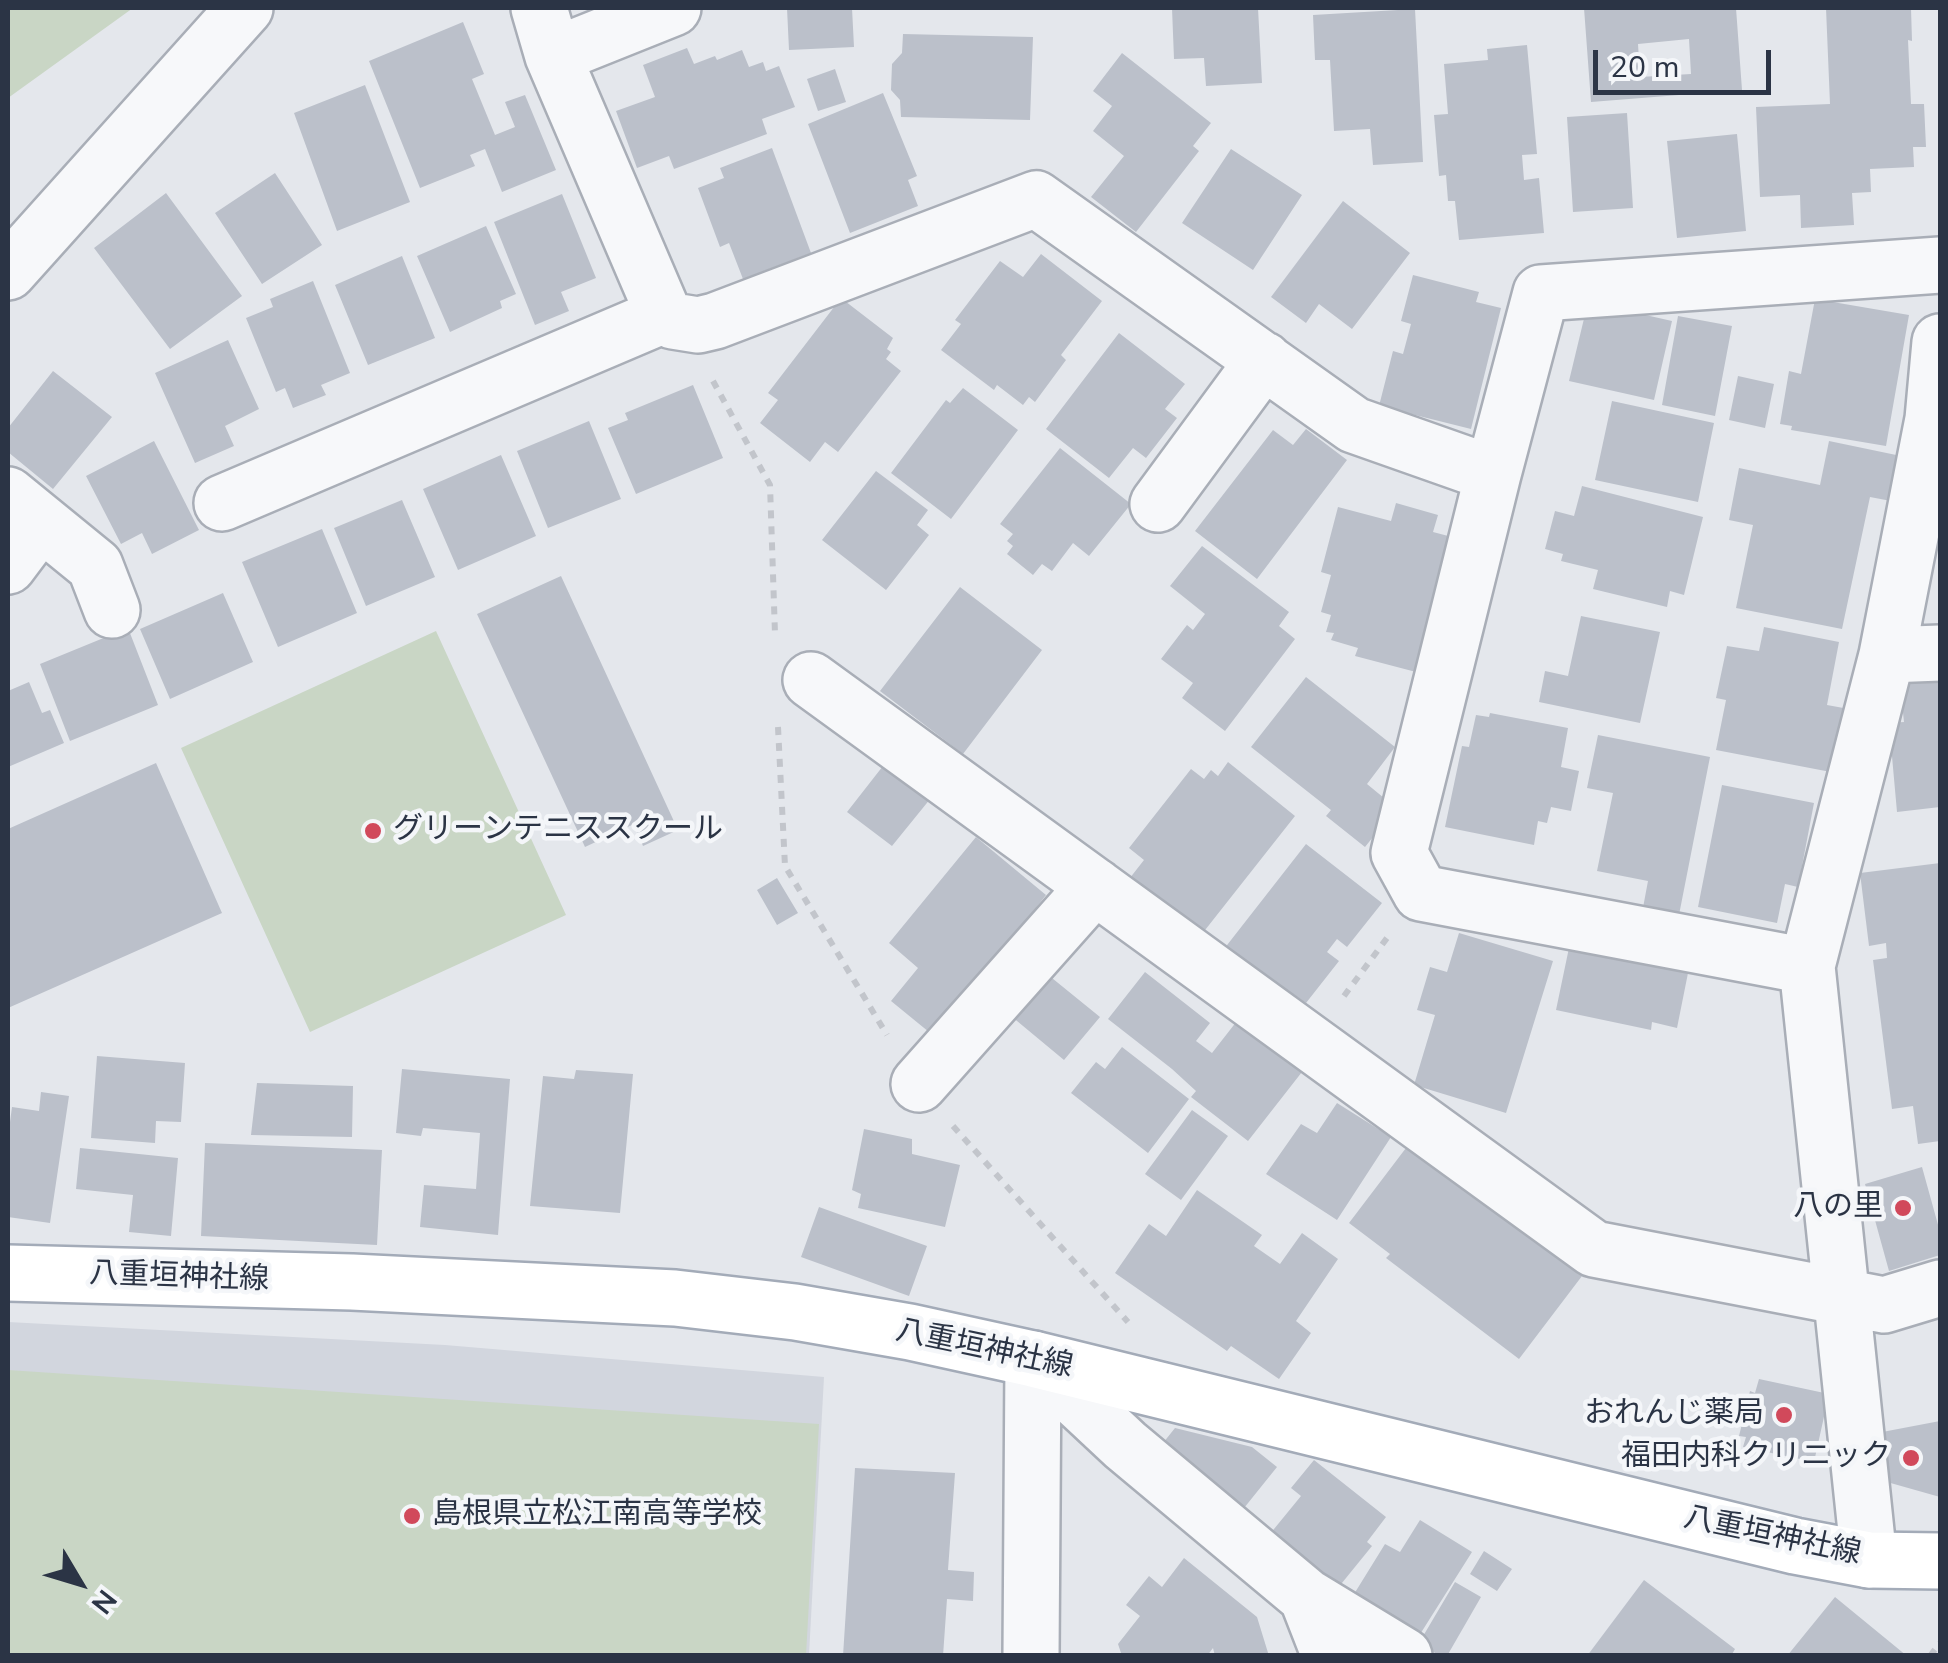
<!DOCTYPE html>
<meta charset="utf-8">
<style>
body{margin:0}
#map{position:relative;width:1948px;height:1663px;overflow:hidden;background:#e4e7ec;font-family:"Nunito Sans",sans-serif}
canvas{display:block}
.frame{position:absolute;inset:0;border:10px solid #2b3445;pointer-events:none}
.north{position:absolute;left:30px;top:1533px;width:100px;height:100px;-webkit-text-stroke:8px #f4f6f9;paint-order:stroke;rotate:128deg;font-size:28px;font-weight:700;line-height:40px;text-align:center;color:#2b3445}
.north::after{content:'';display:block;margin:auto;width:35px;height:45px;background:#2b3445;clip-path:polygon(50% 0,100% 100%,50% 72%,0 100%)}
.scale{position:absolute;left:1593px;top:50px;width:178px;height:45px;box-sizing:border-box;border:5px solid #2b3445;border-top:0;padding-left:12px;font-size:30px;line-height:35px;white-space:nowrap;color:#2b3445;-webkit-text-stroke:8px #f4f6f9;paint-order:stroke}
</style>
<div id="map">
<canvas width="1948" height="1663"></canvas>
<div class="frame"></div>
<div class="north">N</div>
<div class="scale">20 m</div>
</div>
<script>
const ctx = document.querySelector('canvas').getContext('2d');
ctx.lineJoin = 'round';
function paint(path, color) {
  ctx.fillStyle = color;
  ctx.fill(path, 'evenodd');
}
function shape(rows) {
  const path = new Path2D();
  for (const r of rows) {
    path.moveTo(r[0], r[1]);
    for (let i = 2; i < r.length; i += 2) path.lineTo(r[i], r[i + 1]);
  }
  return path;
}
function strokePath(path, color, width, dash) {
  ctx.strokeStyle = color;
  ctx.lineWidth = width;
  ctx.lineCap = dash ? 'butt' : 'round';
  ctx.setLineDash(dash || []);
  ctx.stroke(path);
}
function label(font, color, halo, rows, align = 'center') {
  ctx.font = font + ' "Nunito Sans","Noto Sans JP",sans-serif';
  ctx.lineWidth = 9;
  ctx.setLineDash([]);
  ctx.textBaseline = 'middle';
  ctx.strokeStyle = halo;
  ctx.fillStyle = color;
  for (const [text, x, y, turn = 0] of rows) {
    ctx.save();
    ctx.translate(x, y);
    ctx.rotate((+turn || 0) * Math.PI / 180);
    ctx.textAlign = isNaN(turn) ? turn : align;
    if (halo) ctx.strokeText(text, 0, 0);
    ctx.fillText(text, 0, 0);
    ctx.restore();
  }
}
const built = shape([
 [8,1322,445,1345,824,1377,809,1655,8,1655]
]);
const green = shape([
 [8,8,133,8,8,98],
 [436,631,566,915,310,1032,181,748],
 [8,1370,819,1424,806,1655,8,1655]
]);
const building = shape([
 [787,8,852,8,854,47,789,50],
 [1172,8,1258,8,1262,83,1206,86,1204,58,1174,59],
 [1584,8,1736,8,1742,90,1591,102],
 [1689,39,1691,74,1640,77,1638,44],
 [1826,8,1911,8,1912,41,1908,40,1911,104,1924,104,1926,147,1913,147,1914,167,1870,169,1871,192,1852,193,1854,225,1801,228,1800,195,1760,197,1756,107,1830,104],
 [1415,9,1423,162,1373,165,1370,129,1334,131,1330,60,1315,60,1313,15],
 [463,22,484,74,472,79,495,135,515,127,505,102,525,95,556,170,502,192,485,149,470,155,475,166,420,188,369,61],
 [903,34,1033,37,1030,120,901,117,900,100,891,90,892,64,902,53],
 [1527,45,1537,154,1522,155,1524,180,1539,178,1544,233,1459,240,1455,201,1448,201,1446,175,1439,176,1434,115,1448,114,1444,64,1488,60,1487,49],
 [687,48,694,64,715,56,717,60,742,50,749,67,763,62,766,71,779,66,795,107,762,119,767,134,674,169,669,156,637,168,616,111,655,97,643,65],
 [1122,53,1211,123,1193,146,1199,151,1136,232,1091,197,1124,156,1093,131,1112,106,1093,91],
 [835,69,846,102,818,111,807,79],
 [365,85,410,202,337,231,294,113],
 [883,93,917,176,908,180,918,206,850,233,808,124],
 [1627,113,1633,208,1573,212,1567,117],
 [1737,134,1746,231,1677,238,1667,141],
 [772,148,811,253,743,279,729,243,720,247,698,188,724,178,720,168],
 [1231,149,1302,195,1253,270,1182,223],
 [275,173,322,245,262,284,215,213],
 [166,193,242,296,170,349,94,248],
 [562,194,596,278,561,292,569,311,535,325,494,222],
 [1343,201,1410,253,1352,329,1319,304,1306,323,1271,297],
 [486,226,516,294,500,301,502,308,450,332,417,256],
 [1041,254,1102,301,1061,355,1066,360,1035,402,1029,397,1023,405,997,385,994,390,941,350,961,324,955,320,1000,261,1023,277],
 [402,256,435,338,368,365,335,285],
 [1413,275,1479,292,1476,302,1501,308,1471,429,1379,406,1393,351,1403,354,1411,324,1401,321],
 [313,281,350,373,321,385,326,395,293,408,285,388,276,392,246,318,273,307,270,299],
 [841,298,893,338,887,349,891,352,886,359,901,371,838,452,825,442,810,462,760,423,778,400,768,393],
 [1815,299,1909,315,1886,446,1791,430,1792,426,1780,424,1789,371,1801,374],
 [1588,302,1672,321,1654,400,1569,381],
 [1678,316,1732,326,1715,416,1662,405],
 [1119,333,1185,384,1165,409,1177,418,1146,458,1133,448,1109,478,1046,429],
 [228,340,259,409,225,426,234,446,195,463,155,373],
 [53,371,112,417,53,489,8,452,8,428],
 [1738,376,1774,384,1765,428,1729,420],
 [693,385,723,458,636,494,608,428,628,420,625,413],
 [963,388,1018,430,951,519,891,473,946,400,950,403],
 [1612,401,1714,423,1698,502,1595,480],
 [589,421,621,499,548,528,517,451],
 [1306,429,1347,460,1257,579,1195,531,1273,430,1293,445],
 [154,441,199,530,152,554,142,533,121,544,86,476],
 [1829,441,1901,456,1891,501,1870,497,1842,629,1736,608,1753,525,1729,520,1739,468,1820,485],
 [1060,448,1131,504,1089,556,1073,543,1052,571,1042,564,1033,575,1007,554,1013,546,1007,541,1013,534,1000,524],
 [501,455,536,536,458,570,423,489],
 [876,471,928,510,917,525,929,535,886,590,822,540],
 [1582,486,1703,517,1684,595,1670,591,1667,607,1593,589,1598,570,1561,561,1563,554,1545,549,1555,511,1574,516],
 [402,500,435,577,366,606,334,528],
 [1396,503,1438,515,1433,532,1452,537,1416,672,1355,656,1358,648,1331,640,1334,633,1326,632,1331,615,1321,612,1331,575,1321,572,1338,507,1391,521],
 [322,529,357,613,278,647,242,562],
 [1202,546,1289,612,1279,626,1295,639,1225,731,1182,698,1193,683,1161,659,1187,625,1193,630,1205,614,1170,586],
 [561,576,678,830,643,846,634,824,585,847,477,614],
 [960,587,1042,650,963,754,880,691],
 [223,593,253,662,170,699,140,629],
 [1581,616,1660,632,1640,723,1539,702,1545,671,1568,676],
 [1764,627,1839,642,1827,705,1849,709,1836,773,1716,750,1726,700,1716,698,1727,646,1759,651],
 [128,628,158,705,70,741,40,664],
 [1306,677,1395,747,1367,784,1384,798,1381,827,1365,847,1326,816,1331,810,1251,747],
 [1940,680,1940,807,1897,812,1889,723,1904,722,1900,684],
 [29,682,42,713,50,710,64,743,8,767,8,691],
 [1490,713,1568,728,1561,767,1579,771,1571,811,1551,807,1547,823,1538,821,1534,845,1445,827,1462,746,1469,747,1476,715,1489,717],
 [1598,735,1710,757,1678,920,1642,913,1648,881,1597,871,1613,793,1587,788],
 [890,757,935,793,892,846,847,812],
 [1228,762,1295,816,1198,939,1126,883,1144,860,1129,848,1191,769,1204,779,1211,770,1218,776],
 [156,763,222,913,8,1008,8,829],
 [1722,785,1814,803,1798,887,1785,884,1777,923,1698,907],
 [976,837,1046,895,1021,927,1029,933,940,1041,891,1001,918,968,889,943],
 [1306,844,1382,903,1347,947,1337,939,1327,952,1339,961,1306,1003,1293,994,1288,1000,1224,949],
 [1940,863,1940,1141,1918,1144,1913,1106,1892,1109,1873,960,1887,958,1886,943,1869,946,1860,873],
 [777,878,798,913,777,925,757,890],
 [1459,933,1553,961,1506,1113,1414,1085,1435,1015,1417,1010,1430,967,1447,972],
 [1570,943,1689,968,1677,1028,1652,1022,1651,1030,1556,1010],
 [1145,972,1210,1023,1196,1041,1212,1053,1244,1012,1309,1063,1248,1141,1191,1097,1196,1091,1172,1069,1108,1019],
 [1047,974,1100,1017,1064,1060,1011,1016],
 [1122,1047,1189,1099,1148,1153,1071,1093,1096,1062,1105,1069],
 [97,1056,185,1063,181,1122,156,1121,155,1143,91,1138],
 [402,1069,510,1079,498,1235,420,1227,424,1185,476,1189,480,1133,423,1128,421,1136,396,1133],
 [576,1070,633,1074,620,1213,530,1206,543,1076,574,1079],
 [257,1083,353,1086,352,1137,251,1135],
 [41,1092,69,1096,50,1223,8,1217,8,1137,12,1107,39,1111],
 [1337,1103,1391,1137,1337,1220,1266,1174,1301,1124,1317,1133],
 [1192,1110,1228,1136,1181,1200,1145,1174],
 [864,1129,912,1139,912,1154,960,1165,945,1227,858,1208,861,1194,852,1190],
 [205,1143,382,1150,377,1245,201,1236],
 [1409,1144,1582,1276,1519,1359,1386,1258,1390,1254,1349,1223],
 [80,1148,178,1158,171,1236,129,1232,133,1195,76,1189],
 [1922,1167,1940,1232,1940,1255,1889,1271,1865,1184],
 [1197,1190,1262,1235,1254,1246,1280,1264,1302,1233,1338,1259,1296,1321,1311,1333,1279,1379,1231,1346,1227,1351,1115,1273,1149,1224,1166,1236],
 [819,1207,927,1246,909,1296,801,1257],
 [1759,1379,1829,1394,1814,1462,1743,1447,1746,1437,1739,1436,1750,1391,1755,1393],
 [1940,1421,1940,1497,1887,1482,1877,1433],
 [1175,1428,1252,1447,1277,1467,1236,1518,1155,1453],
 [1314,1460,1386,1517,1367,1542,1372,1546,1333,1594,1265,1540,1301,1496,1291,1488],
 [855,1468,955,1473,948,1570,974,1572,973,1601,947,1599,943,1656,843,1656],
 [1420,1520,1472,1552,1412,1647,1346,1607,1385,1544,1400,1552],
 [1484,1551,1512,1569,1497,1591,1470,1574],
 [1184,1558,1257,1617,1269,1656,1215,1656,1213,1648,1207,1656,1122,1656,1118,1644,1140,1616,1126,1605,1149,1576,1162,1587],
 [1644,1580,1735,1649,1731,1656,1587,1656],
 [1455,1582,1481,1597,1447,1656,1440,1656,1419,1643],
 [1835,1597,1907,1656,1787,1656]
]);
const path = shape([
 [713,381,770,485,775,634],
 [778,727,785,866,887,1035],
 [1344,996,1387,938],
 [953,1126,1128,1322],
 [1930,1656,1940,1643]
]);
const minor = shape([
 [539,8,553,56,664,315,673,321,698,325,715,321,1036,199,1354,425,1493,474,1399,853,1421,893,1807,966],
 [553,56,673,8],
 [8,272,245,8],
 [1493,474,1541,293,1940,265],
 [8,495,95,566,112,610],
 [222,503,664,315],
 [1158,504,1264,360],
 [8,566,41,522],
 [1887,655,1940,653],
 [811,680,1594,1249,1884,1305,1940,1288],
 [919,1084,1095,886],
 [1033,1359,1125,1445,1307,1597,1330,1656],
 [1869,1560,1807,966,1887,655,1933,419,1940,342],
 [1307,1597,1404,1656],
 [1031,1656,1033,1359]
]);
const major = shape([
 [8,1273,352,1282,675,1298,795,1312,910,1332,1033,1359,1795,1546,1869,1560,1940,1561]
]);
const markers = [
 [373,831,10,"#d1495b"],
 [1903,1208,10,"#d1495b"],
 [1784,1415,10,"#d1495b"],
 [1911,1458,10,"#d1495b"],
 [412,1516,10,"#d1495b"]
];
const poiNames = [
 ["グリーンテニススクール",393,831,"left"],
 ["八の里",1883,1208],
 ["おれんじ薬局",1764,1415],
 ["福田内科クリニック",1891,1458],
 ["島根県立松江南高等学校",432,1516,"left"]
];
const streetNames = [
 ["八重垣神社線",179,1278,2],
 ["八重垣神社線",984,1350,12],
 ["八重垣神社線",1772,1537,12]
];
paint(built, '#d2d6de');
paint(green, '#c9d6c5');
paint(building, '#bbc0ca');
strokePath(minor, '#a9aeb7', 60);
strokePath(major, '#a3abb8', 60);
strokePath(path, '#c2c5cb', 6, [8, 8]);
strokePath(minor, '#f7f8fa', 55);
strokePath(major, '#fff', 55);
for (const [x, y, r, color] of markers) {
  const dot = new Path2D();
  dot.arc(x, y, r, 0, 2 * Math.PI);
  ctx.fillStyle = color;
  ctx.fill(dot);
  strokePath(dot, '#f4f6f9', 4);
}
label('30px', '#2b3445', '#f4f6f9', poiNames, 'right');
label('30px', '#2b3445', '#f4f6f9', streetNames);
</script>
